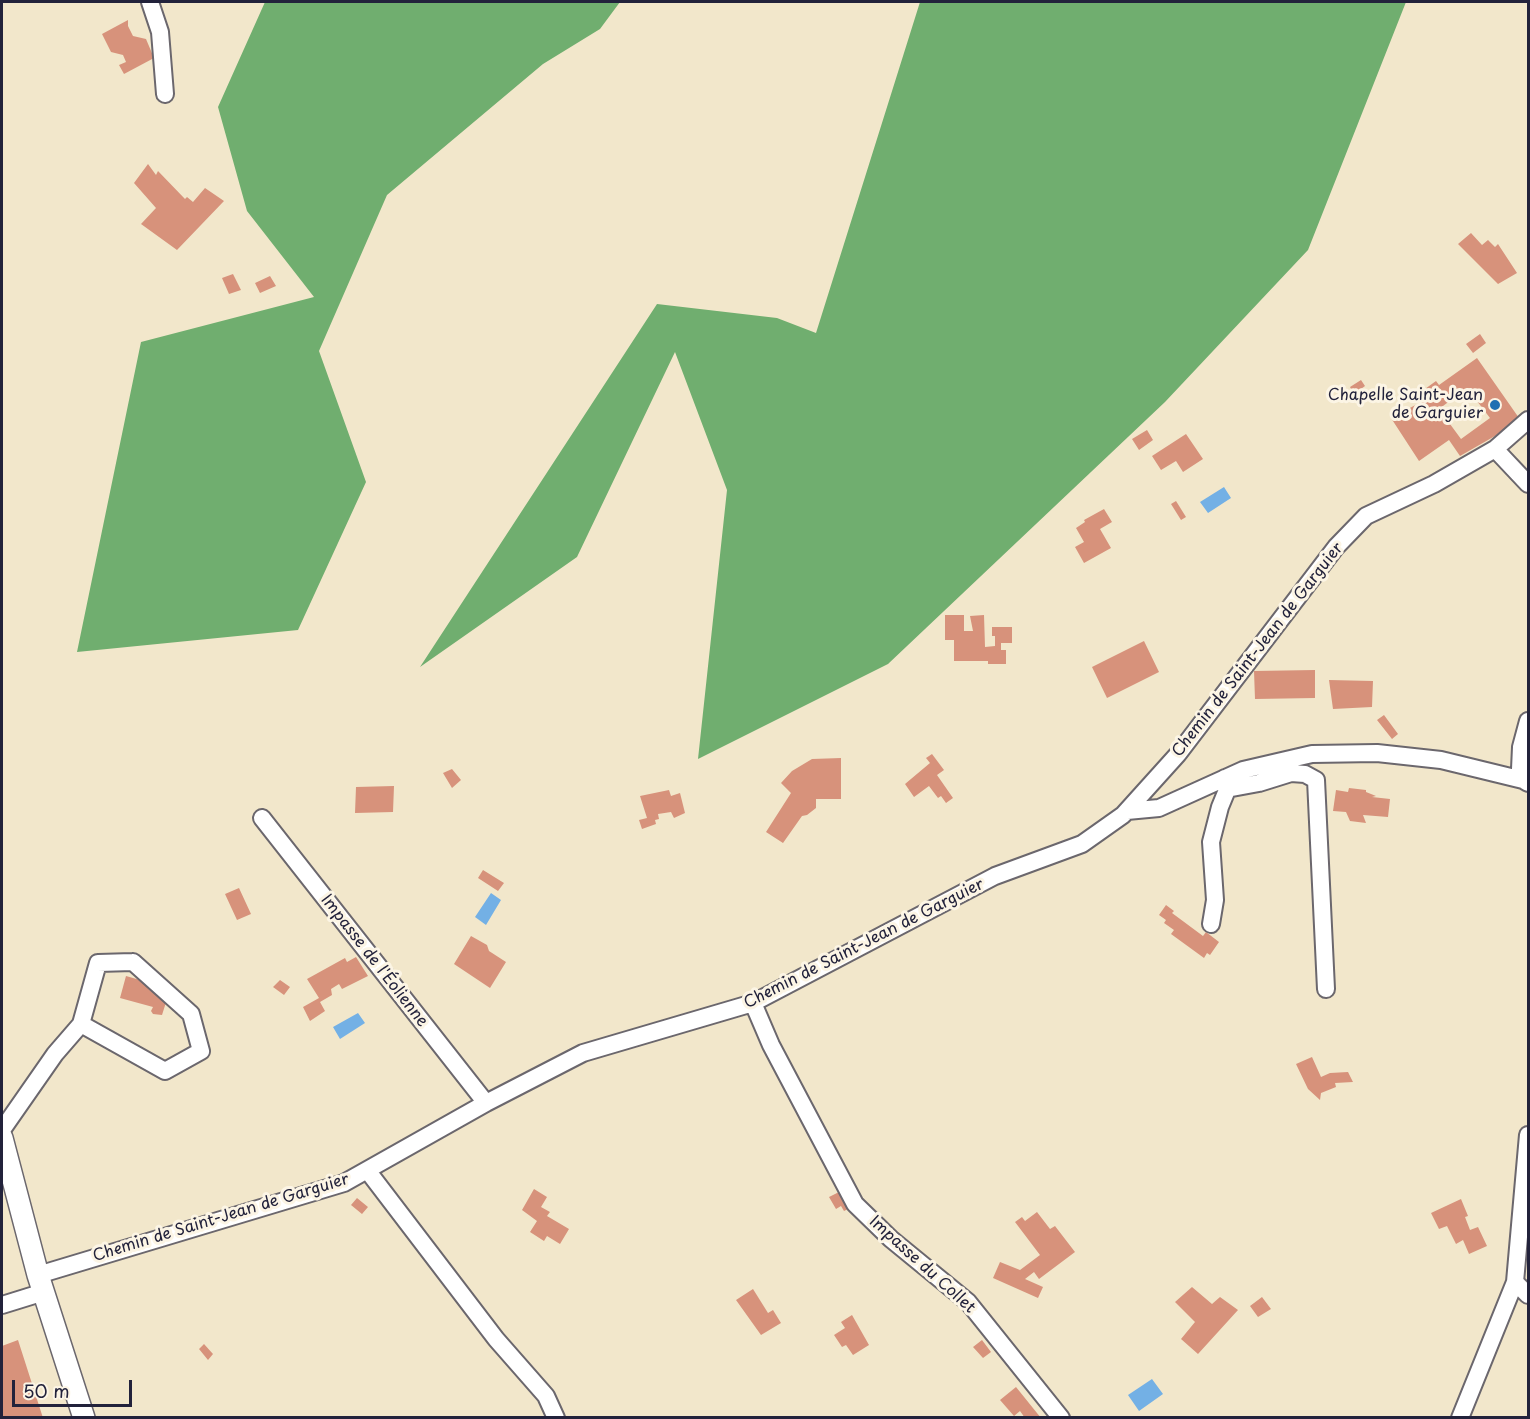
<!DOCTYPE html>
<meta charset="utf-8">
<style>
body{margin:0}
#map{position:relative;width:1530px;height:1419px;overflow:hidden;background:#f2e7cb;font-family:"Playpen Sans",sans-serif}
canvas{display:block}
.frame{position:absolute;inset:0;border:3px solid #22223b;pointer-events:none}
.scale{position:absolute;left:12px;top:1380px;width:120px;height:27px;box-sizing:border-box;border:3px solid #22223b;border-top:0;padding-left:8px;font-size:18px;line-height:21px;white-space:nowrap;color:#22223b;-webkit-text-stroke:4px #fcf5e5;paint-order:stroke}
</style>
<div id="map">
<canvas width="1530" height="1419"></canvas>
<div class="frame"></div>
<div class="scale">50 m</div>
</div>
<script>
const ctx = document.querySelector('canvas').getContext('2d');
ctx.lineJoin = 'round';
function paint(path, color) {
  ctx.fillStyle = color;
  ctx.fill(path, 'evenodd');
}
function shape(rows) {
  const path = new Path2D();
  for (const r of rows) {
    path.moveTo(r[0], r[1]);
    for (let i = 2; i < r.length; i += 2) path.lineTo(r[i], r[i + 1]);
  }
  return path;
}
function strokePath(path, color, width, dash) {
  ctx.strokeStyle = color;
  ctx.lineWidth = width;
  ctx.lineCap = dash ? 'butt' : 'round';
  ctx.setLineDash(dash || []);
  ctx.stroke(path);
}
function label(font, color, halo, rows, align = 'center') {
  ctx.font = font + ' "Playpen Sans",sans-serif';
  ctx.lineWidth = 6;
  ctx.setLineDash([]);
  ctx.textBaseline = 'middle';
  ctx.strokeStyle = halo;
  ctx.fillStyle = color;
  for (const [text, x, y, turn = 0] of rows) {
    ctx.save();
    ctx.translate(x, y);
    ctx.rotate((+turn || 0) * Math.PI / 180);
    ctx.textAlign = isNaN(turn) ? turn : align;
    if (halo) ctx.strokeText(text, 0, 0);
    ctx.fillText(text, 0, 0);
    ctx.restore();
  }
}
const forest = shape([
 [265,2,620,2,600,29,543,64,387,195,319,351,366,482,298,630,77,652,141,342,314,297,247,211,218,107],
 [920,2,1406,2,1308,250,1165,402,888,664,698,759,727,490,675,352,577,557,420,667,657,304,777,318,816,333]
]);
const water = shape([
 [1224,487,1231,498,1208,513,1200,502],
 [491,893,501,900,486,925,475,917],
 [358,1013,365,1023,340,1039,333,1027],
 [1152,1379,1163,1394,1139,1411,1128,1395]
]);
const building = shape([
 [128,20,128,26,133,36,146,39,154,58,124,74,119,65,126,62,123,55,111,52,102,34],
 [148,164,156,175,158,171,185,199,187,197,193,202,205,188,224,201,177,250,141,224,156,208,134,183],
 [1471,233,1482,245,1488,240,1495,247,1498,244,1517,273,1498,284,1458,244],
 [233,274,241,290,229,294,222,278],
 [270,276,276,286,260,293,255,283],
 [1480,334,1486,343,1473,353,1466,344],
 [1477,358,1519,418,1495,436,1460,456,1449,440,1419,461,1391,418,1423,401,1418,394,1436,381,1439,385],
 [1467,388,1490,418,1461,439,1439,409],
 [1361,380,1365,386,1354,394,1350,387],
 [1147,430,1153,440,1139,450,1132,439],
 [1186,434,1203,459,1183,472,1176,461,1161,470,1152,456],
 [1176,501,1186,517,1181,520,1171,504],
 [1104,509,1112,522,1100,529,1111,548,1084,563,1075,547,1084,542,1076,528,1085,522,1084,520],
 [945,615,964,615,964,631,973,631,970,616,984,615,985,647,995,646,995,636,992,636,992,627,1012,627,1012,643,1001,643,1001,650,1006,650,1006,664,988,664,988,661,954,661,954,640,945,640],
 [1144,641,1159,672,1107,698,1092,667],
 [1315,670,1315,698,1255,699,1254,671],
 [1329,680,1373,681,1372,707,1333,709],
 [1384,715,1398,734,1392,739,1377,720],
 [932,754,944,770,937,775,953,798,946,803,941,796,938,798,929,786,914,797,905,784,930,763,926,758],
 [841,758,841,799,816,799,816,808,807,815,802,816,783,843,766,832,791,793,781,783,792,771,812,759],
 [452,769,461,780,452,788,443,773],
 [394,786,393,812,355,813,356,787],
 [1349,788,1366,790,1366,792,1376,796,1372,797,1390,799,1388,817,1363,815,1366,823,1350,821,1346,812,1333,811,1336,790,1348,792],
 [669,790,671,796,680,793,685,813,674,818,671,812,658,814,659,819,655,820,656,824,642,829,639,820,647,818,640,796],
 [483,870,504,883,498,891,478,878],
 [239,888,251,914,237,920,225,894],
 [1166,905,1174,911,1172,913,1203,936,1206,932,1219,942,1210,955,1207,953,1204,958,1171,934,1174,930,1164,923,1166,920,1159,915],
 [471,936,487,945,489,951,506,962,490,988,454,964],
 [356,957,368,976,342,989,339,984,331,989,332,995,320,1002,325,1011,310,1021,303,1007,319,998,307,979,345,958,347,962],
 [126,976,154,984,153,993,168,996,162,1015,153,1014,151,1011,153,1007,120,998],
 [280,980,290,987,284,995,273,987],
 [1312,1057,1321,1077,1330,1073,1348,1072,1353,1082,1335,1083,1336,1087,1321,1093,1320,1100,1308,1089,1296,1064],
 [534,1189,547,1197,541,1207,550,1212,547,1216,569,1229,560,1244,547,1236,544,1241,530,1232,537,1221,522,1210],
 [839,1192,848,1209,844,1211,841,1206,836,1209,829,1197],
 [357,1198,368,1207,362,1214,351,1205],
 [1461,1199,1468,1216,1465,1217,1470,1230,1478,1227,1487,1246,1469,1254,1463,1240,1456,1244,1447,1226,1439,1229,1431,1213],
 [1037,1212,1050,1229,1055,1226,1075,1252,1039,1279,1034,1272,1025,1279,1043,1287,1038,1298,993,1278,1000,1262,1020,1270,1040,1255,1015,1222,1022,1217,1025,1221],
 [1192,1287,1212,1304,1220,1297,1238,1310,1198,1354,1181,1339,1195,1322,1175,1302],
 [753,1289,768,1313,773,1310,781,1323,761,1335,736,1300],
 [1262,1297,1271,1309,1258,1317,1250,1306],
 [852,1315,869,1345,853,1355,846,1345,842,1347,834,1335,845,1328,841,1322],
 [18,1340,43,1418,2,1418,2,1346],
 [982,1340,991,1352,983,1358,973,1347],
 [204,1344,213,1354,208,1360,199,1349],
 [1016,1387,1041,1418,1025,1418,1020,1411,1014,1416,1000,1400]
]);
const minor = shape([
 [150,2,160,32,165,94],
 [1495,449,1528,484],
 [1528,721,1521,747,1520,769,1523,780,1528,783],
 [1225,778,1232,788,1259,783,1291,773,1305,774,1316,780,1326,989],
 [1127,811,1159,808,1243,770,1312,754,1377,753,1441,760,1523,780],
 [262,818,486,1103],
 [1211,924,1215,900,1211,842,1220,807,1227,790,1225,778],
 [133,962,191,1014,201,1051,165,1071,81,1024,98,963,133,962],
 [753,1003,771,1045,855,1204,891,1239,968,1302,1061,1418],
 [2,1130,55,1054,81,1024],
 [367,1170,496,1339,546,1396,556,1418],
 [38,1275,344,1183,486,1103,583,1053,753,1003,995,876,1082,844,1123,815,1178,754,1336,547,1366,516,1434,484,1495,449,1528,420],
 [1515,1282,1528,1295],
 [2,1305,44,1292],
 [1460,1418,1515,1282,1528,1135]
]);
const major = shape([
 [2,1138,38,1275,84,1418]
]);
const markers = [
 [1495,405,6,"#1f6fb2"]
];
const poiNames = [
 ["Chapelle Saint-Jean",1483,396],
 ["de Garguier",1483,414]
];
const streetNames = [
 ["Chemin de Saint-Jean de Garguier",1258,650,-52],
 ["Chemin de Saint-Jean de Garguier",864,944,-27],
 ["Impasse de l'Éolienne",374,961,52],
 ["Chemin de Saint-Jean de Garguier",221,1218,-17],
 ["Impasse du Collet",922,1265,42]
];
paint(forest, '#70ae6f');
paint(water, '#73b0e5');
paint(building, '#d7927b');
strokePath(minor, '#6b676d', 20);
strokePath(major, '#6b676d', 24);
strokePath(minor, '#fff', 16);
strokePath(major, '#fff', 21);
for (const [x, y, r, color] of markers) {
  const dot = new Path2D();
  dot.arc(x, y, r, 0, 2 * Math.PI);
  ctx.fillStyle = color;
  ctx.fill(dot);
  strokePath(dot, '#fcf5e5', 2);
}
label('16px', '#22223b', '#fcf5e5', poiNames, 'right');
label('16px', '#22223b', '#fcf5e5', streetNames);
</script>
